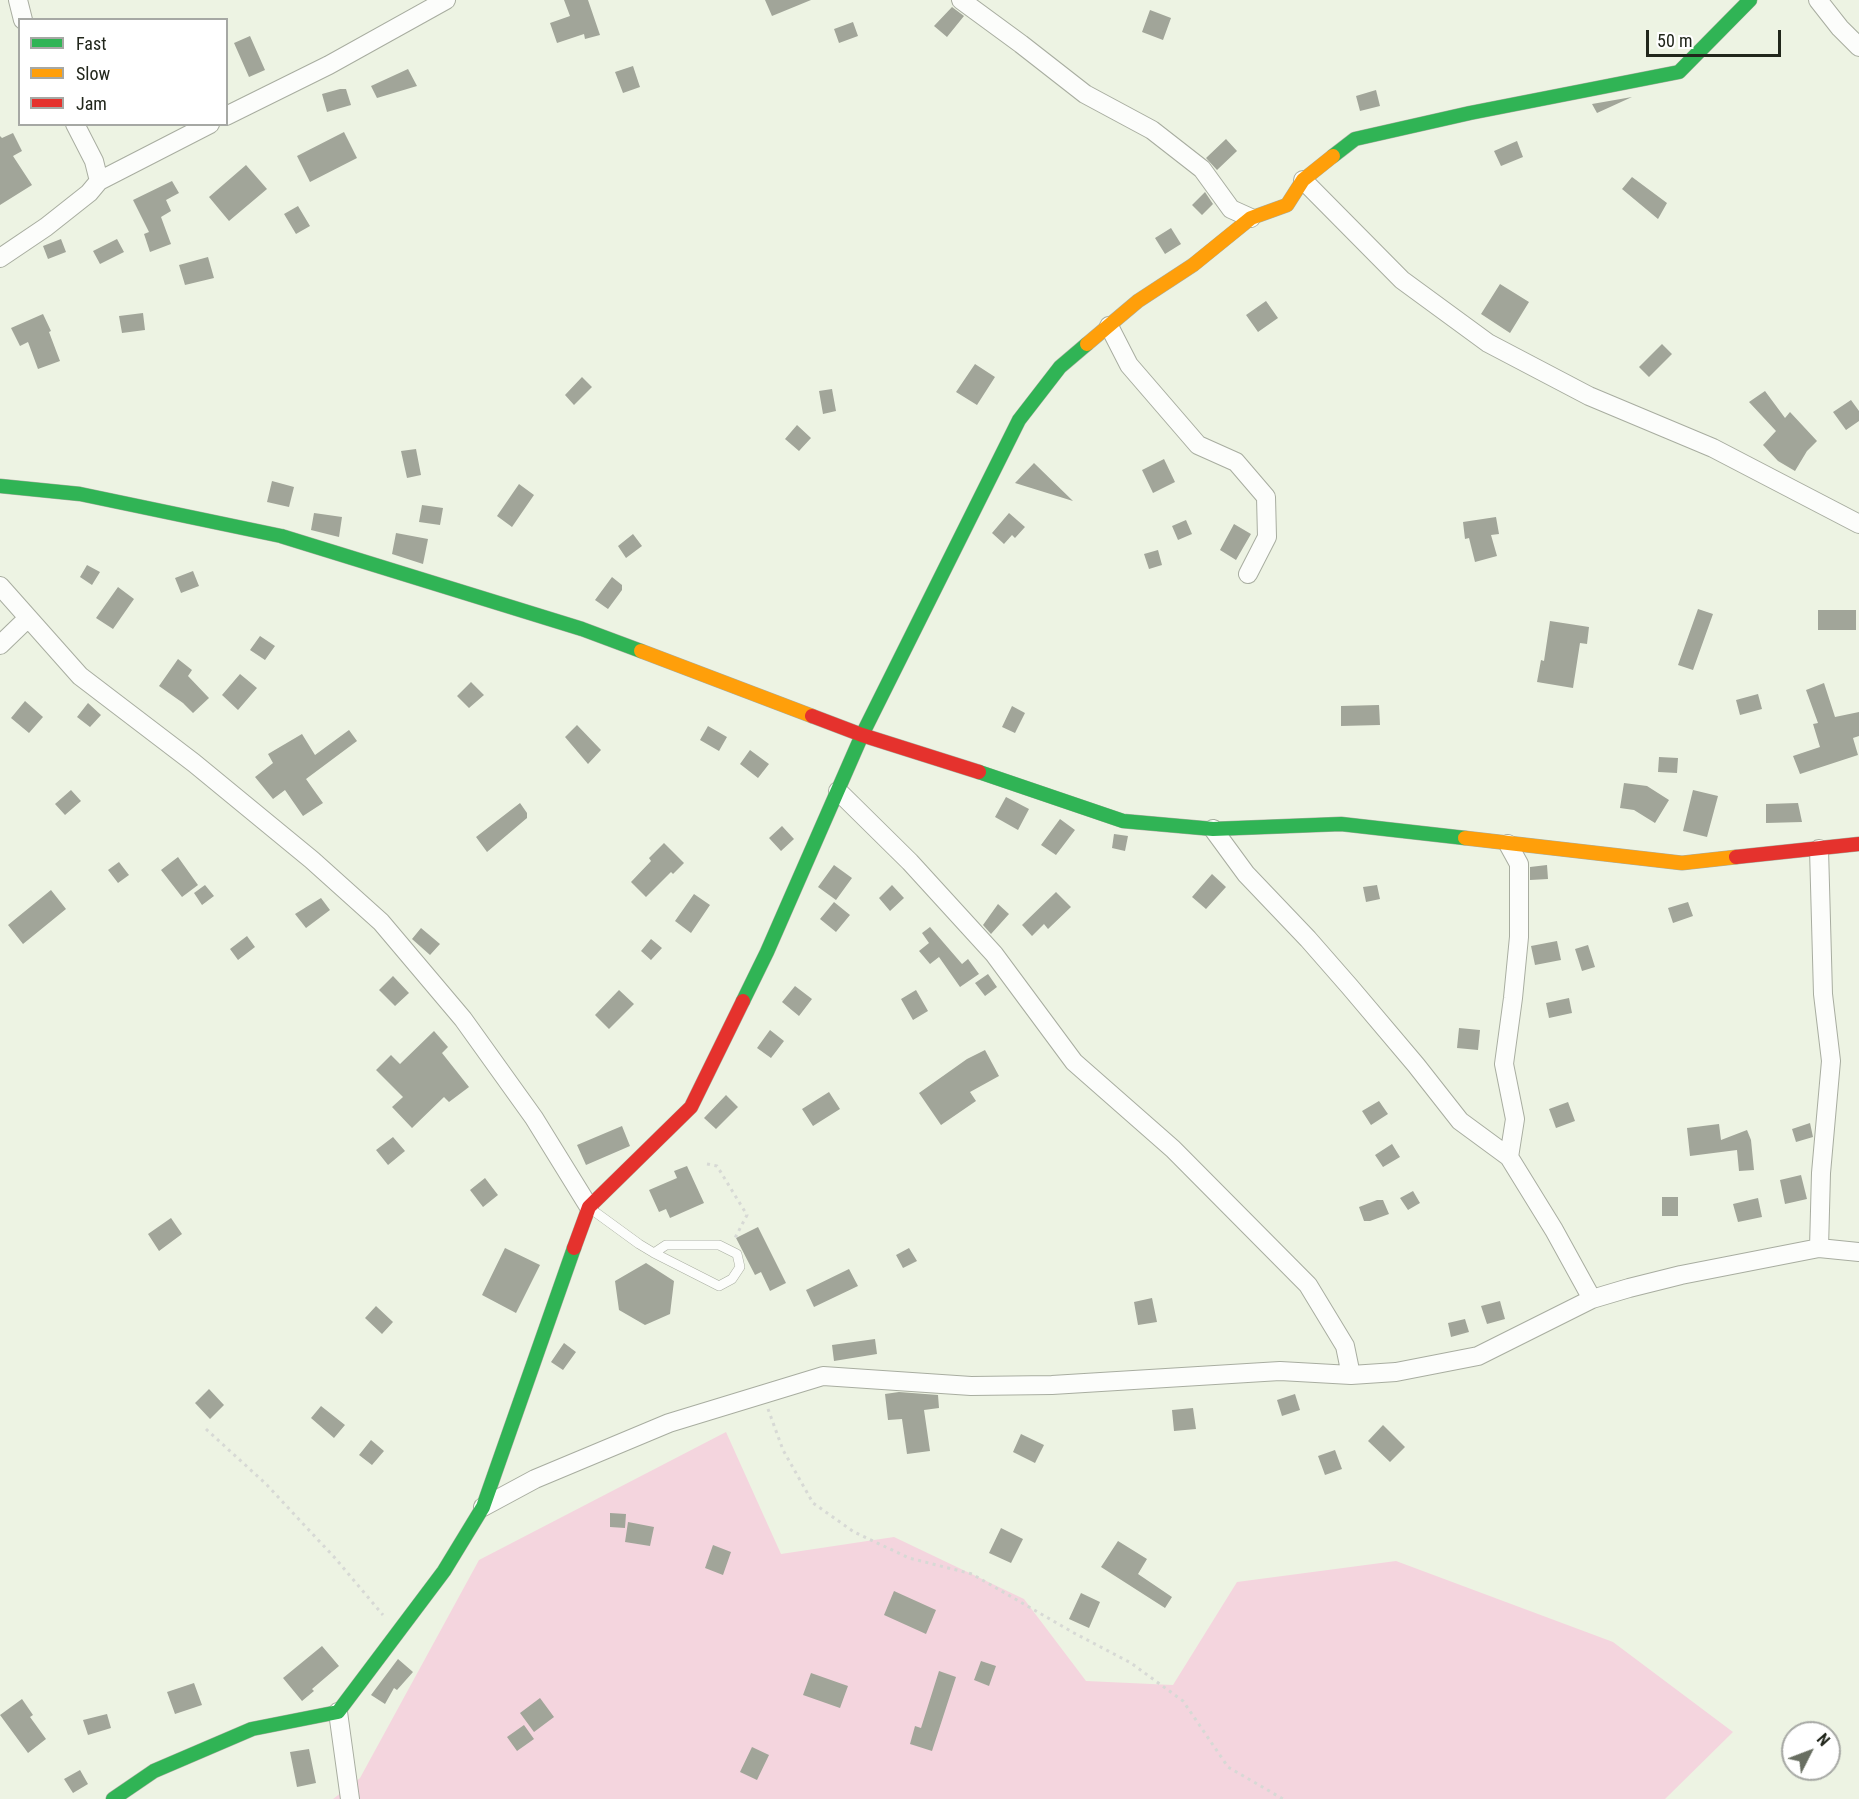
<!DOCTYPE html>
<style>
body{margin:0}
#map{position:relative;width:1859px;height:1799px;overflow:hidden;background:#edf3e3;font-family:"Roboto Condensed",sans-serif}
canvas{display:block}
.legend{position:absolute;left:18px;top:18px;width:210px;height:108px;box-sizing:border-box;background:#fff;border:2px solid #a6a8a4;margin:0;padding:8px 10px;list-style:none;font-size:18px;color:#21261b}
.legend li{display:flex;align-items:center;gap:12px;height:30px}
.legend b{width:30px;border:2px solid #a6a8a4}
.north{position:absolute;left:1781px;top:1721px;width:60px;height:60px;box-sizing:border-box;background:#fff;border:2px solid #a6a8a4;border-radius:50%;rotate:48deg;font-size:16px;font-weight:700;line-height:24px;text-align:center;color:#21261b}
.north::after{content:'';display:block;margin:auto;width:21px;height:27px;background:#686e61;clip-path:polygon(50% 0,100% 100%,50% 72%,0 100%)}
.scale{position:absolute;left:1646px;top:30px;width:135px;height:27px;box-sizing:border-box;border:3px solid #21261b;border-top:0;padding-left:8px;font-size:18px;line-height:21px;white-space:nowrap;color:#21261b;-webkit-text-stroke:4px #fff;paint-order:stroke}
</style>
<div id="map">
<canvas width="1859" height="1799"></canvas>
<ul class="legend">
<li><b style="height:8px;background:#30b455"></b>Fast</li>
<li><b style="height:8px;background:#ff9f0a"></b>Slow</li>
<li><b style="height:8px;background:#e5322d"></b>Jam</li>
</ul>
<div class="north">N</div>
<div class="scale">50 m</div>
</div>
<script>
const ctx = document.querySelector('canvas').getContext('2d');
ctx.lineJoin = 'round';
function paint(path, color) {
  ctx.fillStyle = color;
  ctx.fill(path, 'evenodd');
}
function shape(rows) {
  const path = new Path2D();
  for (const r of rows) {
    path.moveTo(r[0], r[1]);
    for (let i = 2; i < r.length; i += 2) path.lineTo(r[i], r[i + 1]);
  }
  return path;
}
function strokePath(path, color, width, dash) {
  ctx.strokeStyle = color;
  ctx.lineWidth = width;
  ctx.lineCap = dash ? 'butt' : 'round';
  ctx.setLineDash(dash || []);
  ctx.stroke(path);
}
const green = shape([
 [726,1432,781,1554,894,1537,1024,1599,1086,1681,1173,1685,1237,1582,1396,1561,1613,1642,1733,1732,1665,1799,333,1799,360,1778,479,1560]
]);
const building = shape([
 [564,0,588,0,600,35,585,39,584,34,557,43,550,23,570,16],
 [765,0,811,0,772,16],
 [952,7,964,16,947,37,934,26],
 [1150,10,1171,18,1163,40,1142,32],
 [853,22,858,36,839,43,834,29],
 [250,36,265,70,249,77,234,43],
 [633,66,640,87,623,93,615,72],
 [408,69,417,86,377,98,371,86],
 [340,89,346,89,351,105,327,112,322,94],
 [1376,90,1380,106,1360,111,1356,96],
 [1632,97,1597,113,1592,104],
 [344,132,357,158,310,182,297,156],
 [13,133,22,151,13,156,32,185,0,205,0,136,2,138],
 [1226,139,1237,151,1217,170,1206,158],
 [1517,141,1523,157,1501,166,1494,151],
 [246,165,267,189,229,221,209,197],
 [1632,177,1667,203,1658,219,1622,189],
 [172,181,179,193,166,200,171,211,161,217,171,244,150,252,144,234,149,232,133,200],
 [1205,192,1213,204,1202,215,1192,205],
 [298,206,310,226,296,234,284,214],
 [1171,228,1181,244,1165,254,1155,238],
 [61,239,66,252,48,259,43,246],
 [117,239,124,252,100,264,93,251],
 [208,257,214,278,185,285,179,265],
 [1500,284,1529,302,1510,333,1481,314],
 [1266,301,1278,318,1258,332,1246,315],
 [143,313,145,330,122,333,119,316],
 [43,314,51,331,49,332,60,361,38,369,28,342,20,346,11,328],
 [1662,344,1672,354,1649,377,1639,367],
 [975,364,995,377,977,405,956,392],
 [582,377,592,387,574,405,565,395],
 [832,389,836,411,823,414,819,391],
 [1765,391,1785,418,1790,412,1817,441,1807,451,1795,471,1778,461,1763,445,1776,431,1749,402],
 [1851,400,1859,411,1859,421,1846,430,1833,412],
 [797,425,811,438,799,451,785,439],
 [416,449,421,475,407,478,401,451],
 [1164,459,1175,482,1153,493,1142,470],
 [1034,463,1073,501,1015,483],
 [272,481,294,487,289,507,267,502],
 [519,484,534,495,512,527,497,516],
 [422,505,443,508,440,525,419,522],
 [314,513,342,517,339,537,311,530],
 [1009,513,1025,527,1015,538,1012,535,1004,544,992,533],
 [1496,517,1499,534,1491,535,1497,556,1475,562,1469,538,1465,539,1463,522],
 [1186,520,1192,534,1178,540,1172,526],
 [1234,524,1251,534,1236,560,1220,550],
 [396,533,428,539,423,564,392,554],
 [633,534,642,546,626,558,618,546],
 [1158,550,1162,565,1149,569,1144,554],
 [87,565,100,572,92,585,80,577],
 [193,571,199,586,181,593,175,578],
 [612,577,622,585,622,590,608,609,595,600],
 [118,587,134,599,113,629,96,618],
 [1698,609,1713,614,1693,670,1678,665],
 [1818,610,1856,610,1856,630,1818,630],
 [1550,621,1589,627,1587,644,1580,643,1573,688,1537,682,1541,660,1544,661],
 [260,636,275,646,265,660,250,650],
 [178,659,192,670,188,676,209,698,193,713,183,703,159,686],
 [240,674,257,688,238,710,222,695],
 [471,682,484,695,469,708,457,696],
 [1824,683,1835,717,1859,712,1859,736,1853,738,1858,755,1800,774,1793,756,1820,747,1813,724,1818,723,1806,690],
 [1758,694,1762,709,1740,715,1736,700],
 [25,701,43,717,29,733,11,718],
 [88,703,101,715,90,727,77,717],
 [1379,705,1380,725,1341,726,1341,706],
 [1012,706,1025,713,1015,733,1002,727],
 [577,725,601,750,588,764,565,737],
 [708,726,727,737,719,751,700,740],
 [349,730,357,741,306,779,323,803,303,816,285,790,273,799,255,777,273,763,268,754,302,734,315,755],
 [750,750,769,764,758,778,740,764],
 [1659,757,1678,758,1677,773,1658,772],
 [1624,783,1647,786,1669,800,1655,823,1634,810,1620,808],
 [71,790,81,801,65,815,55,804],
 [1693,790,1718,796,1707,837,1683,831],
 [1006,797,1029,809,1018,830,995,817],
 [520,803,527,813,527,818,487,852,476,837],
 [1798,803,1802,822,1766,823,1766,804],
 [1060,819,1075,830,1056,855,1041,845],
 [782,826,794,839,781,851,769,838],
 [1114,834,1128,836,1125,851,1112,848],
 [664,843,684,863,673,874,671,872,646,897,631,882,651,861,649,858],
 [178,857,198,885,182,897,161,870],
 [119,862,129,875,118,883,108,870],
 [834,865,852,878,836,900,818,887],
 [1547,865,1548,879,1530,880,1530,867],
 [1212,874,1226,887,1206,909,1192,897],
 [205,885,214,896,202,905,194,893],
 [892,885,904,898,890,911,879,898],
 [1377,885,1380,899,1366,902,1363,887],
 [51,890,66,909,23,944,8,925],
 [1056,892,1071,907,1048,929,1044,924,1032,936,1022,925],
 [694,894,710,905,691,933,675,921],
 [321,898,330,910,306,928,295,914],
 [834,902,850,915,836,932,820,919],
 [1688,902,1693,916,1673,923,1668,908],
 [998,904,1009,914,991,934,983,925],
 [930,927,962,964,968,959,979,974,960,987,939,957,930,964,919,951,929,943,922,933],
 [421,928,440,944,430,955,412,939],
 [247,936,255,947,238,960,230,949],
 [651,939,662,948,651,960,641,951],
 [1557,941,1561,960,1535,965,1531,946],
 [1588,945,1595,967,1582,971,1575,949],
 [988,974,997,987,985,996,975,983],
 [393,976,409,993,395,1006,379,990],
 [795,986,812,999,799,1016,782,1002],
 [619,990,634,1004,609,1029,595,1015],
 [916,990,928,1011,913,1020,901,999],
 [1569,998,1572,1013,1549,1018,1546,1003],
 [1459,1028,1480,1030,1478,1050,1457,1048],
 [770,1030,784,1041,771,1058,757,1048],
 [434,1031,448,1047,442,1053,469,1087,449,1102,444,1097,412,1128,392,1107,403,1097,376,1070,391,1055,400,1064],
 [985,1050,999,1076,970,1092,976,1101,941,1125,919,1093,967,1059],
 [829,1092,840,1109,813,1126,802,1109],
 [726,1095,738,1107,716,1129,704,1118],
 [1379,1101,1388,1114,1371,1125,1362,1111],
 [1568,1102,1575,1121,1556,1128,1549,1109],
 [1810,1123,1813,1137,1796,1142,1792,1129],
 [1719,1124,1721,1140,1747,1130,1751,1140,1754,1170,1739,1171,1737,1150,1690,1156,1687,1128],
 [622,1126,630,1146,586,1165,577,1145],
 [393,1137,405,1151,388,1165,376,1150],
 [1392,1144,1400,1157,1383,1167,1375,1155],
 [687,1166,704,1203,670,1218,666,1209,659,1212,649,1190,677,1178,674,1171],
 [1801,1175,1807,1199,1785,1204,1780,1180],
 [485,1178,498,1195,483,1207,470,1190],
 [1413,1191,1420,1203,1408,1210,1400,1198],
 [1662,1197,1678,1197,1678,1216,1662,1216],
 [1758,1198,1762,1217,1738,1222,1733,1204],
 [1377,1200,1383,1200,1389,1214,1370,1221,1364,1221,1359,1207],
 [171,1218,182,1234,159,1251,148,1234],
 [758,1227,786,1283,770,1291,761,1272,755,1275,736,1238],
 [505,1248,540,1265,516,1313,482,1295],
 [909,1248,917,1261,903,1268,896,1255],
 [646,1263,674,1281,670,1314,645,1325,619,1310,615,1281],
 [849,1269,858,1286,814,1307,806,1290],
 [1152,1298,1157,1322,1138,1325,1134,1302],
 [1500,1301,1505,1319,1487,1324,1481,1306],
 [376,1306,393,1322,382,1334,365,1318],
 [1465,1319,1469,1332,1451,1337,1448,1323],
 [875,1339,877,1354,834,1361,832,1345],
 [564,1343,576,1352,563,1370,551,1362],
 [209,1389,224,1405,210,1419,195,1403],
 [899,1392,938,1395,939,1408,924,1410,930,1451,907,1454,902,1419,888,1420,885,1394],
 [1295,1394,1300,1410,1282,1416,1277,1400],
 [321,1406,345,1425,334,1438,311,1418],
 [1193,1408,1196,1429,1174,1431,1172,1410],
 [1383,1425,1405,1447,1390,1462,1368,1441],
 [1021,1434,1044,1445,1035,1463,1013,1452],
 [371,1440,384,1451,372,1465,359,1455],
 [1335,1450,1342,1469,1325,1475,1318,1456],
 [610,1513,626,1514,625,1528,610,1527],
 [628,1522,654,1527,650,1546,625,1542],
 [1001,1528,1023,1539,1011,1563,989,1553],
 [1118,1541,1147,1559,1138,1574,1172,1597,1165,1608,1101,1567],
 [713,1545,731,1552,723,1575,705,1568],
 [894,1591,936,1610,926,1634,884,1615],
 [1081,1593,1100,1602,1089,1628,1069,1619],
 [322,1646,339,1666,312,1689,314,1691,302,1701,283,1678],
 [398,1659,413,1672,397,1690,394,1688,385,1704,371,1695],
 [981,1661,996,1666,989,1686,974,1680],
 [939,1671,956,1677,932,1751,910,1744,915,1726,921,1728],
 [811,1673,848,1686,840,1708,803,1695],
 [194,1683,202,1705,175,1714,167,1692],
 [540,1698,554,1717,534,1732,520,1713],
 [22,1699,33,1715,30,1717,46,1739,28,1753,0,1715],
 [107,1714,111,1728,88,1735,83,1720],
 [524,1725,534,1739,517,1751,507,1737],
 [752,1747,769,1755,757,1780,740,1772],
 [309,1749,316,1783,297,1787,290,1752],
 [80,1770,88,1784,73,1793,64,1779]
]);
const path = shape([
 [707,1164,717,1166,747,1215,735,1238],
 [768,1409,783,1450,813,1503,854,1532,909,1558,972,1574,1074,1633,1131,1663,1183,1701,1228,1767,1283,1799],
 [206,1429,266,1484,335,1558,383,1615]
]);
const lane = shape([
 [591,1209,639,1244,654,1253,719,1286,732,1279,740,1267,737,1254,719,1245,666,1245,654,1253]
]);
const street = shape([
 [18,0,23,20],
 [961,0,1021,44,1085,94,1152,130,1202,169,1231,209,1251,218],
 [1818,0,1840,28,1859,47],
 [226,116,329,65,446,0],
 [1303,180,1402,280,1488,343,1589,396,1713,448,1859,524],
 [99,181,210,124],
 [0,258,46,227,89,193,99,181,94,161,75,124],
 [1109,326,1129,365,1198,445,1236,462,1266,497,1267,537,1248,574],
 [0,586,80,676,194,763,312,860,381,922,463,1019,534,1118,589,1207],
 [0,645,28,618],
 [838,791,910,862,994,954,1074,1062,1173,1149,1308,1285,1345,1346,1351,1375],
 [1213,829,1246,874,1308,939,1350,987,1416,1065,1460,1121,1509,1157,1554,1230,1592,1299],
 [1508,844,1519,864,1519,937,1513,998,1504,1064,1515,1119,1509,1157],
 [1819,1248,1821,1173,1831,1061,1823,994,1819,849],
 [483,1507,535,1479,669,1423,823,1376,971,1386,1052,1385,1280,1371,1351,1375,1396,1372,1478,1356,1592,1299,1629,1288,1681,1275,1819,1248,1859,1252],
 [338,1712,350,1799]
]);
const fast = shape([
 [1333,156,1355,139,1470,113,1679,72,1750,0],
 [0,486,80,494,281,536,582,629,641,651],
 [979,772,1123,821,1213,829,1341,824,1465,838],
 [743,1001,767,952,862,735,1019,420,1060,367,1087,344],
 [113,1799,154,1771,252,1729,338,1712,444,1571,483,1507,574,1248]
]);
const slow = shape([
 [1087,344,1138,301,1193,265,1251,218,1287,205,1303,180,1333,156],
 [641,651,812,716],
 [1465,838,1682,863,1736,857]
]);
const jam = shape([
 [812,716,862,735,979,772],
 [1736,857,1859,844],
 [574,1248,589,1207,691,1107,743,1001]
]);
paint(green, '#f4d5de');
paint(building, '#a1a599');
strokePath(lane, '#a8ada0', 10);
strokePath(street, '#a8ada0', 20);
strokePath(fast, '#a8ada0', 15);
strokePath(slow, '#a8ada0', 15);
strokePath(jam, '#a8ada0', 15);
strokePath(path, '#d7d9d5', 3, [3, 4.5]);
strokePath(lane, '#fcfdfb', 9);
strokePath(street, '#fcfdfb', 18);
strokePath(fast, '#30b455', 14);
strokePath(slow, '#ff9f0a', 14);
strokePath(jam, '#e5322d', 14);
</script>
